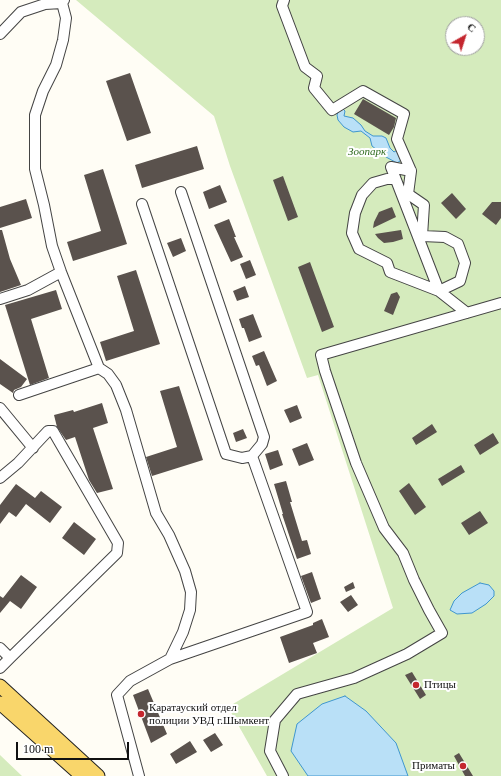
<!DOCTYPE html>
<meta charset="utf-8">
<style>
body{margin:0}
#map{position:relative;width:501px;height:776px;overflow:hidden;background:#fffdf5;font-family:"Times New Roman",serif}
canvas{display:block}
.north{position:absolute;left:445px;top:16px;width:40px;height:40px;box-sizing:border-box;background:#fff;border:1px solid #a0a0a0;border-radius:50%;rotate:39deg;font-size:11px;font-weight:700;line-height:16px;text-align:center;color:#111}
.north::after{content:'';display:block;margin:auto;width:14px;height:18px;background:#c4262e;clip-path:polygon(50% 0,100% 100%,50% 72%,0 100%)}
.scale{position:absolute;left:16px;top:742px;width:113px;height:18px;box-sizing:border-box;border:2px solid #111;border-top:0;padding-left:5px;font-size:12px;line-height:14px;white-space:nowrap;color:#111;-webkit-text-stroke:3px #fff;paint-order:stroke}
</style>
<div id="map">
<canvas width="501" height="776"></canvas>
<div class="north">С</div>
<div class="scale">100 m</div>
</div>
<script>
const ctx = document.querySelector('canvas').getContext('2d');
ctx.lineJoin = 'round';
function paint(path, color) {
  ctx.fillStyle = color;
  ctx.fill(path, 'evenodd');
}
function shape(rows) {
  const path = new Path2D();
  for (const r of rows) {
    path.moveTo(r[0], r[1]);
    for (let i = 2; i < r.length; i += 2) path.lineTo(r[i], r[i + 1]);
  }
  return path;
}
function strokePath(path, color, width, dash) {
  ctx.strokeStyle = color;
  ctx.lineWidth = width;
  ctx.lineCap = dash ? 'butt' : 'round';
  ctx.setLineDash(dash || []);
  ctx.stroke(path);
}
function label(font, color, halo, rows, align = 'center') {
  ctx.font = font + ' "Times New Roman",serif';
  ctx.lineWidth = 4;
  ctx.setLineDash([]);
  ctx.textBaseline = 'middle';
  ctx.strokeStyle = halo;
  ctx.fillStyle = color;
  for (const [text, x, y, turn = 0] of rows) {
    ctx.save();
    ctx.translate(x, y);
    ctx.rotate((+turn || 0) * Math.PI / 180);
    ctx.textAlign = isNaN(turn) ? turn : align;
    if (halo) ctx.strokeText(text, 0, 0);
    ctx.fillText(text, 0, 0);
    ctx.restore();
  }
}
const green = shape([
 [76,0,501,0,501,776,267,776,228,707,393,608,318,375,307,378,230,166,214,116],
 [453,24,477,24,477,48,453,48],
 [0,755,22,776,0,776]
]);
const water = shape([
 [340,106,345,111,344,116,353,118,361,125,365,131,373,136,382,136,386,138,390,148,394,152,399,149,404,155,400,161,397,163,386,157,372,146,370,138,361,131,353,132,344,127,338,120,337,115,340,106],
 [480,583,489,585,494,591,494,596,486,604,472,613,457,614,450,610,454,601,462,593,480,583],
 [345,696,366,711,396,743,408,776,308,776,291,751,297,724,322,704,345,696]
]);
const building = shape([
 [130,73,151,133,127,141,106,81],
 [363,99,396,118,394,127,389,135,354,114],
 [197,146,204,169,142,188,135,165],
 [103,169,127,244,73,261,67,242,101,231,84,175],
 [283,176,298,217,288,221,273,180],
 [220,185,227,202,209,209,203,192],
 [452,193,466,209,456,219,441,203],
 [26,199,32,218,0,228,0,207],
 [492,202,501,202,501,218,496,225,482,214],
 [392,207,396,217,373,228,374,222,379,212],
 [229,219,236,237,234,237,243,257,231,262,214,225],
 [0,230,2,230,10,259,21,285,0,292],
 [401,230,403,239,393,242,384,243,378,238,375,234],
 [181,238,186,251,173,257,167,243],
 [250,260,256,275,246,279,240,264],
 [310,262,334,327,322,332,298,267],
 [136,270,160,344,106,361,100,342,134,331,117,276],
 [245,286,249,297,237,301,233,291],
 [56,290,62,309,31,319,49,378,30,385,5,305],
 [397,292,400,297,393,315,384,311,391,294],
 [253,314,262,337,249,342,244,328,242,328,239,319],
 [264,351,277,381,267,386,259,365,256,366,252,356],
 [0,359,27,379,21,387,14,390,13,393,0,384],
 [179,386,203,460,152,476,146,457,177,447,160,391],
 [102,403,108,423,93,428,113,489,97,493,89,480,75,437,66,440,57,427,54,415,73,410,74,412],
 [297,405,302,418,290,423,284,410],
 [432,424,437,432,416,445,412,438],
 [243,429,247,438,236,442,233,433],
 [493,433,499,443,480,455,474,445],
 [307,443,314,460,299,466,292,449],
 [278,450,283,465,270,470,265,454],
 [461,465,465,472,442,486,438,479],
 [286,481,292,502,290,502,302,541,307,540,311,554,297,559,282,514,283,514,274,484],
 [409,483,426,507,415,515,399,491],
 [16,484,35,498,41,491,62,507,50,523,26,504,16,517,9,512,0,524,0,505],
 [480,511,488,523,469,535,461,523],
 [74,522,96,539,84,555,62,538],
 [312,572,321,599,311,603,301,576],
 [21,575,37,587,21,609,10,601,0,613,0,596,3,598],
 [353,582,355,588,346,592,344,587],
 [351,595,358,605,348,612,340,602],
 [322,619,329,637,313,643,317,653,289,663,280,637,313,625,313,623],
 [412,672,426,695,420,699,405,675],
 [148,689,167,734,151,743,133,695],
 [215,733,223,745,211,752,203,740],
 [190,741,197,752,176,764,170,754],
 [459,753,473,776,465,776,454,756]
]);
const minor = shape([
 [64,0,62,3,66,18,63,40,56,65,43,91,35,115,35,169,44,205,52,246,61,272,99,368,108,374,116,385,126,410,156,513,169,535,185,571,191,592,190,610,183,632,170,659],
 [284,0,282,6,305,67,317,76,314,88,332,110,363,91,404,114,397,139,411,171],
 [0,34,21,12,45,4,62,3],
 [395,179,387,179,373,183,362,195,355,213,352,233,359,249,387,263,390,272,439,291,460,281,465,263,458,244,445,237,422,236,424,205,408,194,411,171,391,167,439,291,467,313],
 [142,204,226,454,242,458,252,456,262,444,264,437,181,192],
 [0,299,28,290,61,272],
 [19,395,99,368],
 [0,408,33,448],
 [0,478,18,463,48,431,53,431,118,543,117,553,10,658,0,648],
 [0,668,10,658],
 [139,776,117,695,130,681,170,659,307,612,252,456],
 [283,776,270,751,275,720,297,694,354,678,407,654,442,633,429,610,414,580,403,553,384,528,356,463,325,371,321,355,501,303]
]);
const major = shape([
 [0,686,98,776],
 [0,703,82,776]
]);
const markers = [
 [416,685,4,"#c4262e"],
 [141,714,4,"#c4262e"],
 [463,766,4,"#c4262e"]
];
const parkNames = [
 ["Зоопарк",367,152]
];
const poiNames = [
 ["Птицы",424,685],
 ["Каратауский отдел",149,708],
 ["полиции УВД г.Шымкент",149,721],
 ["Приматы",455,766,"right"]
];
paint(green, '#d5ebbd');
paint(water, '#b9e0f7');
strokePath(water, '#3f96cf', 1);
paint(building, '#5a524d');
strokePath(minor, '#444', 12);
strokePath(major, '#222', 15);
strokePath(minor, '#fff', 10);
strokePath(major, '#f9d66b', 13);
for (const [x, y, r, color] of markers) {
  const dot = new Path2D();
  dot.arc(x, y, r, 0, 2 * Math.PI);
  ctx.fillStyle = color;
  ctx.fill(dot);
  strokePath(dot, '#fff', 1.5);
}
label('italic 11px', '#2f6b1f', '#fff', parkNames);
label('11px', '#111', '#fff', poiNames, 'left');
</script>
